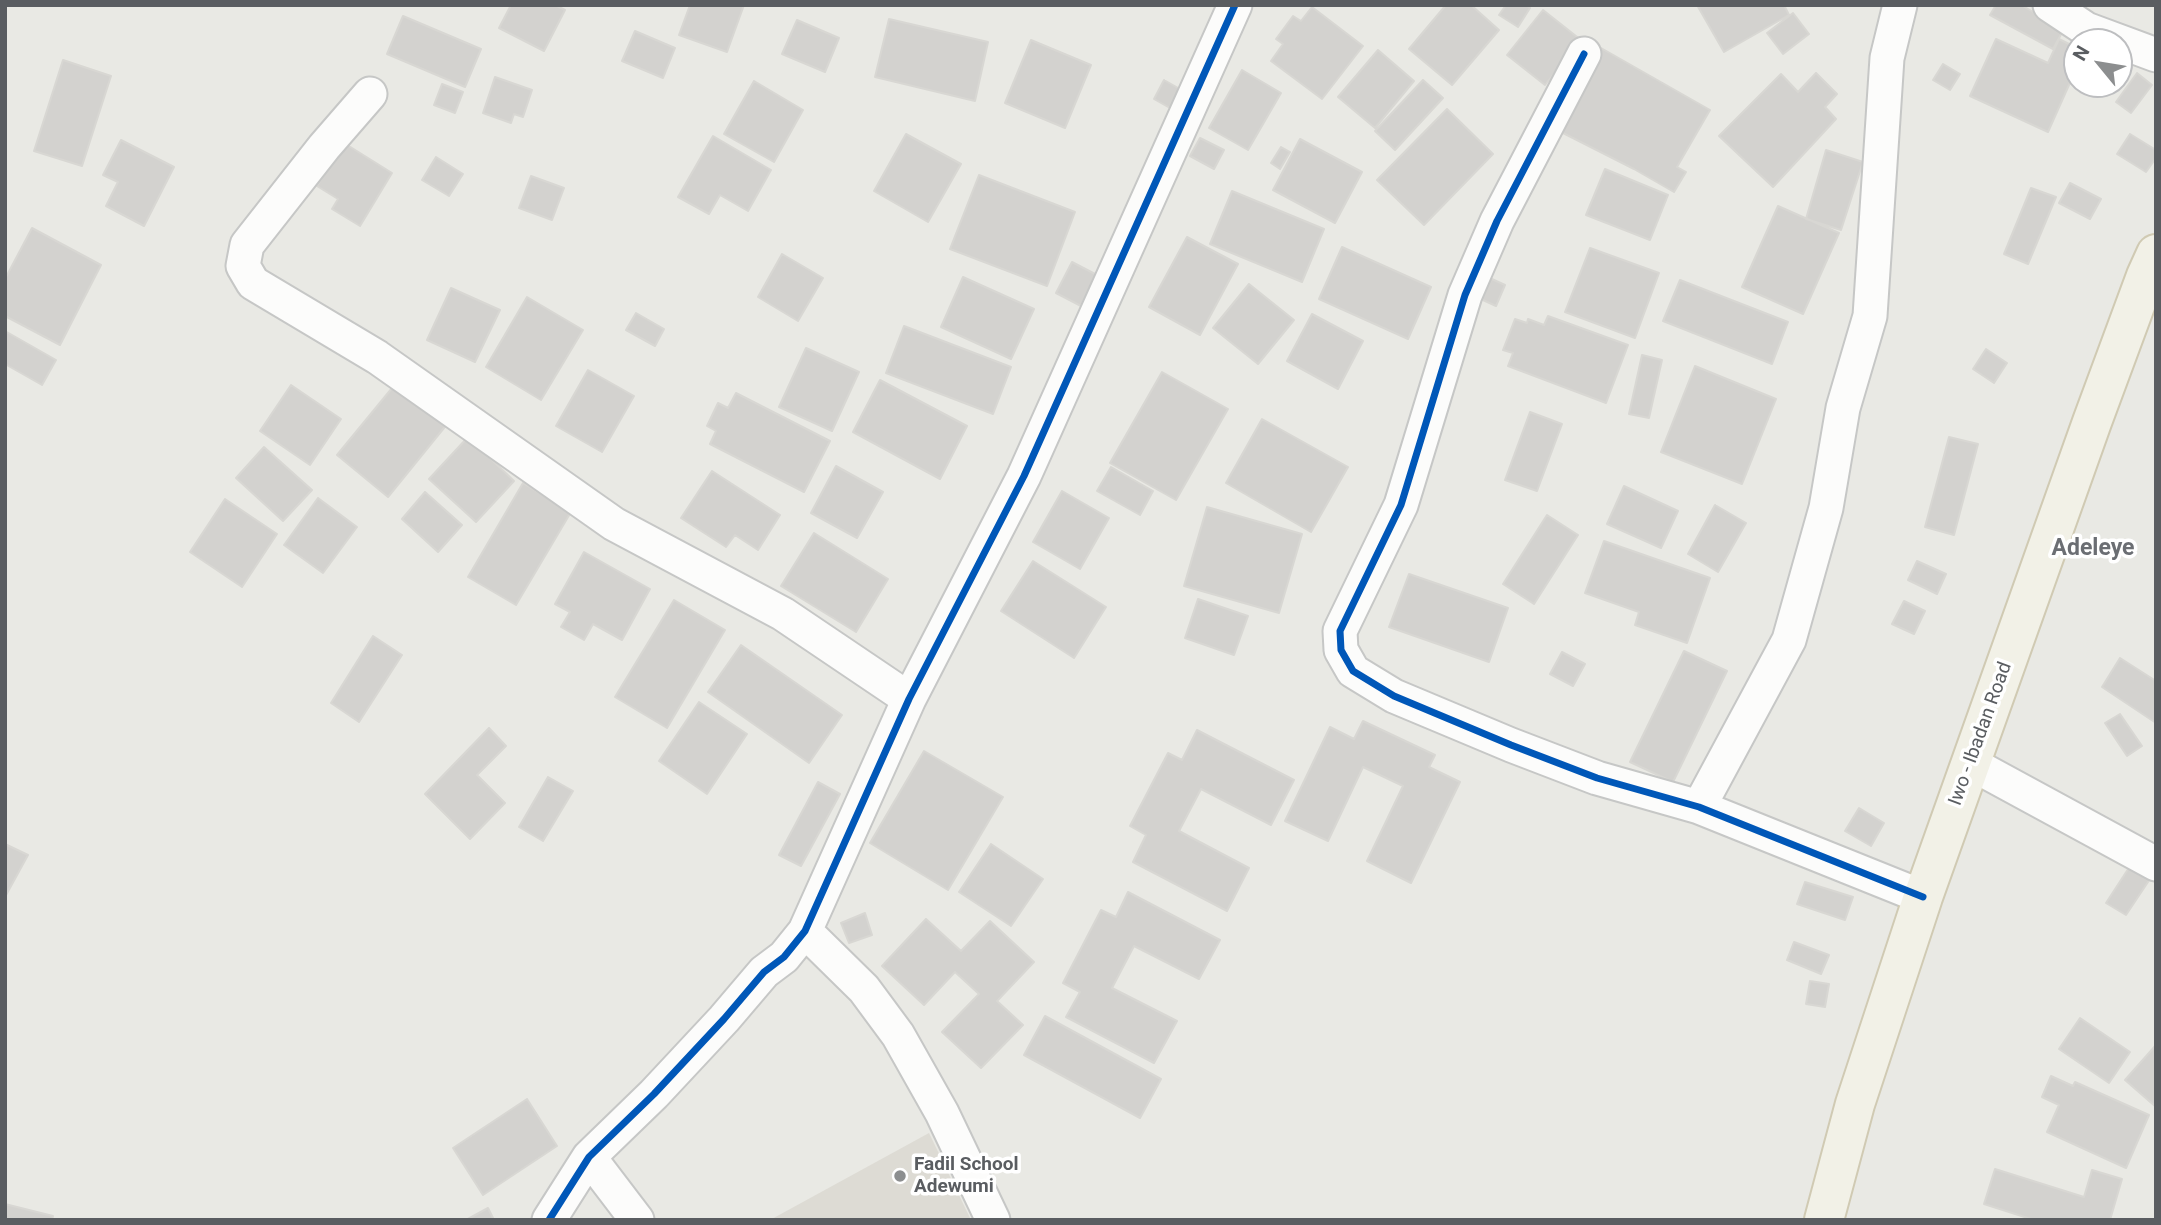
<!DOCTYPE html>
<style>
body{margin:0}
#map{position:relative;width:2161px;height:1225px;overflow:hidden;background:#e9e9e4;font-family:Roboto,sans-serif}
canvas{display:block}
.frame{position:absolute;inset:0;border:7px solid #5a5d61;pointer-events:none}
.north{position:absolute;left:2063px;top:28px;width:70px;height:70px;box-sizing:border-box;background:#fff;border:2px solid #bdbec0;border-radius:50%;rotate:300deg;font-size:19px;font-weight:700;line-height:28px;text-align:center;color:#5a5d61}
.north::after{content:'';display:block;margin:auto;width:24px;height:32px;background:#8c8e8f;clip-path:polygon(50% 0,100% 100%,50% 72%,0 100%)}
</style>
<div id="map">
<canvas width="2161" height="1225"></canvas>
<div class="frame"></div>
<div class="north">N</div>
</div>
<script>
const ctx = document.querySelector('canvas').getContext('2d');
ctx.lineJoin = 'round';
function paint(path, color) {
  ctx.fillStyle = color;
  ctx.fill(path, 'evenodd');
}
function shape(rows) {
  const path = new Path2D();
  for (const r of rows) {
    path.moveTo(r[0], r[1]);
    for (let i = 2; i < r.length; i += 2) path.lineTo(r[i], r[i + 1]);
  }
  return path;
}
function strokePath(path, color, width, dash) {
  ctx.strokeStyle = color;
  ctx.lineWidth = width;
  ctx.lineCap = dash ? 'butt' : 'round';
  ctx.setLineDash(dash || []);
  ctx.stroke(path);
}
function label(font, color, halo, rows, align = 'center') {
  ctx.font = font + ' Roboto,sans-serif';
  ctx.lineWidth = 7;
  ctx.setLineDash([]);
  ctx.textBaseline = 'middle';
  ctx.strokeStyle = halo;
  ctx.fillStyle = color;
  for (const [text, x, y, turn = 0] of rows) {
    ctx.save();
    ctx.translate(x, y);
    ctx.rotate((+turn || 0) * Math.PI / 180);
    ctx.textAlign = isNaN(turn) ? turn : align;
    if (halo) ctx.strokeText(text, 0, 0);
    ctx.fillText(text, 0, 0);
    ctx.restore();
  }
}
const education = shape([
 [929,1133,971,1220,770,1220]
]);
const building = shape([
 [511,5,555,5,565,10,544,51,499,28,511,5],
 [690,5,744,5,727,52,679,35,690,5],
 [1446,5,1471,5,1499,30,1452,85,1409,49,1446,5],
 [1506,5,1526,5,1530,8,1518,27,1499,15,1506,5],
 [1697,5,1784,5,1789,15,1724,52,1697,5],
 [1996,5,2021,5,2064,29,2053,49,1990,15,1996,5],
 [1312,7,1363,46,1322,99,1271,61,1283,44,1276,39,1293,16,1301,21,1312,7],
 [1543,10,1581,40,1545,85,1507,55,1543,10],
 [1793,13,1809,34,1783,54,1767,33,1793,13],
 [403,16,481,49,465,87,387,54,403,16],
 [889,19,988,42,975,101,875,77,889,19],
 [797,20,839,38,825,72,782,54,797,20],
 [635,31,675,48,663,78,622,61,635,31],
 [1996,39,2048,63,2059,39,2077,48,2077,67,2048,132,1970,96,1996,39],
 [1031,40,1091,65,1065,128,1005,103,1031,40],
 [1601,48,1710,110,1677,167,1686,172,1674,192,1634,169,1561,132,1577,103,1571,100,1601,48],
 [1378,50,1414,81,1375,128,1338,97,1378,50],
 [63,60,111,76,82,166,34,151,63,60],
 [1943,64,1960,74,1950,90,1933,80,1943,64],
 [1242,70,1281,93,1248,150,1209,128,1242,70],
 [1816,73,1837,94,1825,107,1836,119,1773,187,1719,136,1781,74,1798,92,1816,73],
 [2137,73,2152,85,2131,113,2116,102,2137,73],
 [495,77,532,90,523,117,514,114,511,123,483,113,495,77],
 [1164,80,1187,93,1177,112,1154,99,1164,80],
 [1423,80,1443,98,1395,150,1375,131,1423,80],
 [754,81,803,110,774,162,724,134,754,81],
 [442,84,463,92,455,113,434,105,442,84],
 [1447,109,1493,154,1424,225,1377,180,1447,109],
 [906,134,961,164,928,222,874,191,906,134],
 [2130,134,2156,150,2156,158,2146,172,2117,154,2130,134],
 [713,136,771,170,748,211,720,195,709,214,678,197,713,136],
 [1200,138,1224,150,1214,169,1190,156,1200,138],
 [1300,139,1362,172,1335,223,1273,190,1300,139],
 [121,140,174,167,144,226,106,206,118,182,103,175,121,140],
 [344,143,392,173,360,226,332,209,338,199,317,186,344,143],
 [1281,147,1290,152,1280,169,1271,163,1281,147],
 [1826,150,1863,162,1841,230,1806,219,1826,150],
 [436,157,463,174,449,196,422,180,436,157],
 [1605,169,1668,195,1650,240,1586,215,1605,169],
 [979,175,1075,212,1047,286,950,249,979,175],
 [531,176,564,188,552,220,519,208,531,176],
 [2070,183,2101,199,2090,219,2059,203,2070,183],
 [2031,188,2056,197,2028,264,2004,254,2031,188],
 [1232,191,1324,229,1302,282,1210,244,1232,191],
 [1778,206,1839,233,1803,314,1742,287,1778,206],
 [32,228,101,265,60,345,5,316,5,279,32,228],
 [1187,237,1238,264,1200,335,1149,307,1187,237],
 [1342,247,1431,287,1408,339,1319,299,1342,247],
 [1590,248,1659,273,1635,338,1565,312,1590,248],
 [782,254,823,278,798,321,758,297,782,254],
 [1072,262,1097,275,1081,306,1056,293,1072,262],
 [1481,274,1505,285,1496,306,1472,295,1481,274],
 [963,277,1034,309,1011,359,941,327,963,277],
 [1680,280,1788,322,1772,364,1663,321,1680,280],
 [1249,284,1294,320,1258,364,1213,328,1249,284],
 [451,288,500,310,475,362,427,340,451,288],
 [527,297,583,330,541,400,486,367,527,297],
 [636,313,664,329,655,346,626,330,636,313],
 [1312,314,1363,341,1338,389,1287,361,1312,314],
 [1548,316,1628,345,1606,403,1508,366,1513,353,1503,350,1515,319,1527,323,1528,319,1544,325,1548,316],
 [904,326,1011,367,993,414,886,373,904,326],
 [5,331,56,360,42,385,5,364,5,331],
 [806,348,859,372,832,431,779,407,806,348],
 [1986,349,2007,363,1994,383,1973,369,1986,349],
 [1642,355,1662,360,1649,418,1629,414,1642,355],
 [1695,366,1776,399,1742,484,1661,452,1695,366],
 [588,370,634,396,602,452,556,426,588,370],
 [1162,372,1228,409,1176,500,1110,463,1162,372],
 [880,380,967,426,940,479,853,432,880,380],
 [397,382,448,423,388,497,337,455,397,382],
 [291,385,341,419,310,465,260,431,291,385],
 [736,393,830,441,804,492,710,444,716,431,707,426,718,403,728,408,736,393],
 [1530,412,1562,424,1537,491,1505,480,1530,412],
 [1262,419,1348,467,1311,532,1226,483,1262,419],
 [468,437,514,481,476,522,429,479,468,437],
 [1949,437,1978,444,1954,535,1925,527,1949,437],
 [264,447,312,490,283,521,236,478,264,447],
 [836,466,883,492,857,538,811,513,836,466],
 [1111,467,1153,491,1140,515,1097,491,1111,467],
 [712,471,780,515,758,550,735,535,726,547,681,518,712,471],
 [523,483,571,512,516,605,468,577,523,483],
 [1624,486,1678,511,1661,548,1607,524,1624,486],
 [1062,491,1109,518,1080,569,1033,542,1062,491],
 [425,492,462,525,438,552,402,519,425,492],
 [318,498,357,527,323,573,284,545,318,498],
 [225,499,277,534,242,587,190,552,225,499],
 [1715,505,1746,523,1718,572,1688,554,1715,505],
 [1207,507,1302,534,1279,613,1184,586,1207,507],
 [1547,515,1578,535,1534,604,1503,584,1547,515],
 [814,533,888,579,856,632,781,586,814,533],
 [1604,541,1710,578,1687,643,1635,625,1639,612,1585,593,1604,541],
 [584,552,650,589,622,640,593,624,584,640,561,627,570,612,555,604,584,552],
 [1033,561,1106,607,1074,658,1001,611,1033,561],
 [1917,561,1946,574,1937,594,1908,580,1917,561],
 [1409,574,1508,608,1489,662,1389,627,1409,574],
 [1198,599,1248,616,1234,655,1185,638,1198,599],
 [674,600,725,630,667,728,615,697,674,600],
 [1904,601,1925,611,1914,634,1892,624,1904,601],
 [373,636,402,655,359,722,331,703,373,636],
 [741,645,842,715,809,763,708,692,741,645],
 [1684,651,1727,671,1673,782,1630,762,1684,651],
 [1562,652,1585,664,1573,686,1550,674,1562,652],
 [2120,658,2156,681,2156,723,2102,687,2120,658],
 [699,702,747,734,707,794,659,761,699,702],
 [2120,714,2142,746,2127,756,2105,723,2120,714],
 [1363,721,1435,755,1429,767,1460,782,1411,883,1367,861,1403,786,1363,767,1328,841,1285,821,1330,727,1354,739,1363,721],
 [489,728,506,746,477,775,505,803,470,839,425,794,489,728],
 [1197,730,1294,780,1271,825,1201,789,1179,831,1249,868,1227,911,1133,862,1146,835,1130,826,1168,753,1182,760,1197,730],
 [924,751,1003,797,948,890,870,843,924,751],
 [548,777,573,791,543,841,519,827,548,777],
 [818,782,840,794,801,866,779,855,818,782],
 [1859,808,1884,823,1871,846,1845,831,1859,808],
 [5,844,28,855,5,897,5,844],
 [991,844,1043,879,1011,926,959,892,991,844],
 [2134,860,2154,873,2126,915,2106,903,2134,860],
 [1805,882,1853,897,1845,920,1797,904,1805,882],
 [1128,892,1220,940,1199,979,1134,946,1112,988,1177,1021,1154,1063,1066,1017,1080,992,1063,983,1101,910,1116,917,1128,892],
 [865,913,872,935,849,943,841,923,865,913],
 [926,919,961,951,990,921,1034,962,997,1001,1023,1025,981,1068,942,1032,979,994,955,972,924,1005,882,966,926,919],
 [1794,942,1829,955,1821,974,1787,960,1794,942],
 [1810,981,1829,984,1825,1007,1806,1004,1810,981],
 [1045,1016,1161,1079,1140,1118,1024,1055,1045,1016],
 [2080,1018,2130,1052,2109,1083,2059,1049,2080,1018],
 [2156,1045,2156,1107,2125,1080,2156,1045],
 [2051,1076,2073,1086,2075,1082,2149,1115,2126,1168,2047,1132,2059,1105,2042,1097,2051,1076],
 [527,1099,557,1146,483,1195,453,1148,527,1099],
 [1995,1169,2084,1197,2092,1170,2122,1179,2110,1220,2034,1220,1984,1204,1995,1169],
 [5,1204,53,1216,52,1220,5,1220,5,1204],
 [488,1208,494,1220,466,1220,488,1208]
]);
const street = shape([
 [2050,5,2086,29,2156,55],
 [1584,54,1497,221,1465,295,1401,505,1340,631,1341,650,1353,671,1394,696,1511,745,1597,778,1699,807,1923,897],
 [370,94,324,147,247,245,243,266,253,283,377,357,614,524,783,614,909,699],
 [1970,763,2156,864],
 [1699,807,1789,640,1826,508,1843,408,1870,316,1887,58,1900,5],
 [805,931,864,989,898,1035,942,1113,993,1220],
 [589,1157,637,1220],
 [549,1220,589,1157,654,1094,724,1019,764,972,784,957,805,931,909,699,1024,476,1235,5]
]);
const primary = shape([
 [1824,1220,1855,1104,1923,897,2092,422,2146,276,2156,254]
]);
const cycleway = shape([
 [1584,54,1497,221,1465,295,1401,505,1340,631,1341,650,1353,671,1394,696,1511,745,1597,778,1699,807,1923,897],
 [549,1220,589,1157,654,1094,724,1019,764,972,784,957,805,931,909,699,1024,476,1235,5]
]);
const markers = [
 [900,1176,7,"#8c8e8f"]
];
const streetNames = [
 ["Iwo - Ibadan Road",1981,734,-70]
];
const poiNames = [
 ["Fadil School",914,1165],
 ["Adewumi",914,1187]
];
const quarterNames = [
 ["Adeleye",2093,549]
];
paint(education, '#dddbd4');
paint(building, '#d3d2cf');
strokePath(building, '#d8d7d3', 2);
strokePath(street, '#c6c7c6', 37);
strokePath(primary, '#d0cab3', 42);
strokePath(street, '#fcfcfb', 33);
strokePath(primary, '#f2f1e7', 38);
strokePath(cycleway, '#0057b8', 7);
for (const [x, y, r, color] of markers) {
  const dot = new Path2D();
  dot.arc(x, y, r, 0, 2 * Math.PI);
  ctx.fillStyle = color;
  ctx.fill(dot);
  strokePath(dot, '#fff', 2.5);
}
label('19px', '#5a5d61', '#fff', streetNames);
label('bold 19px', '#5a5d61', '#fff', poiNames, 'left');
label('bold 23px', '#6b6e73', '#fff', quarterNames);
</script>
